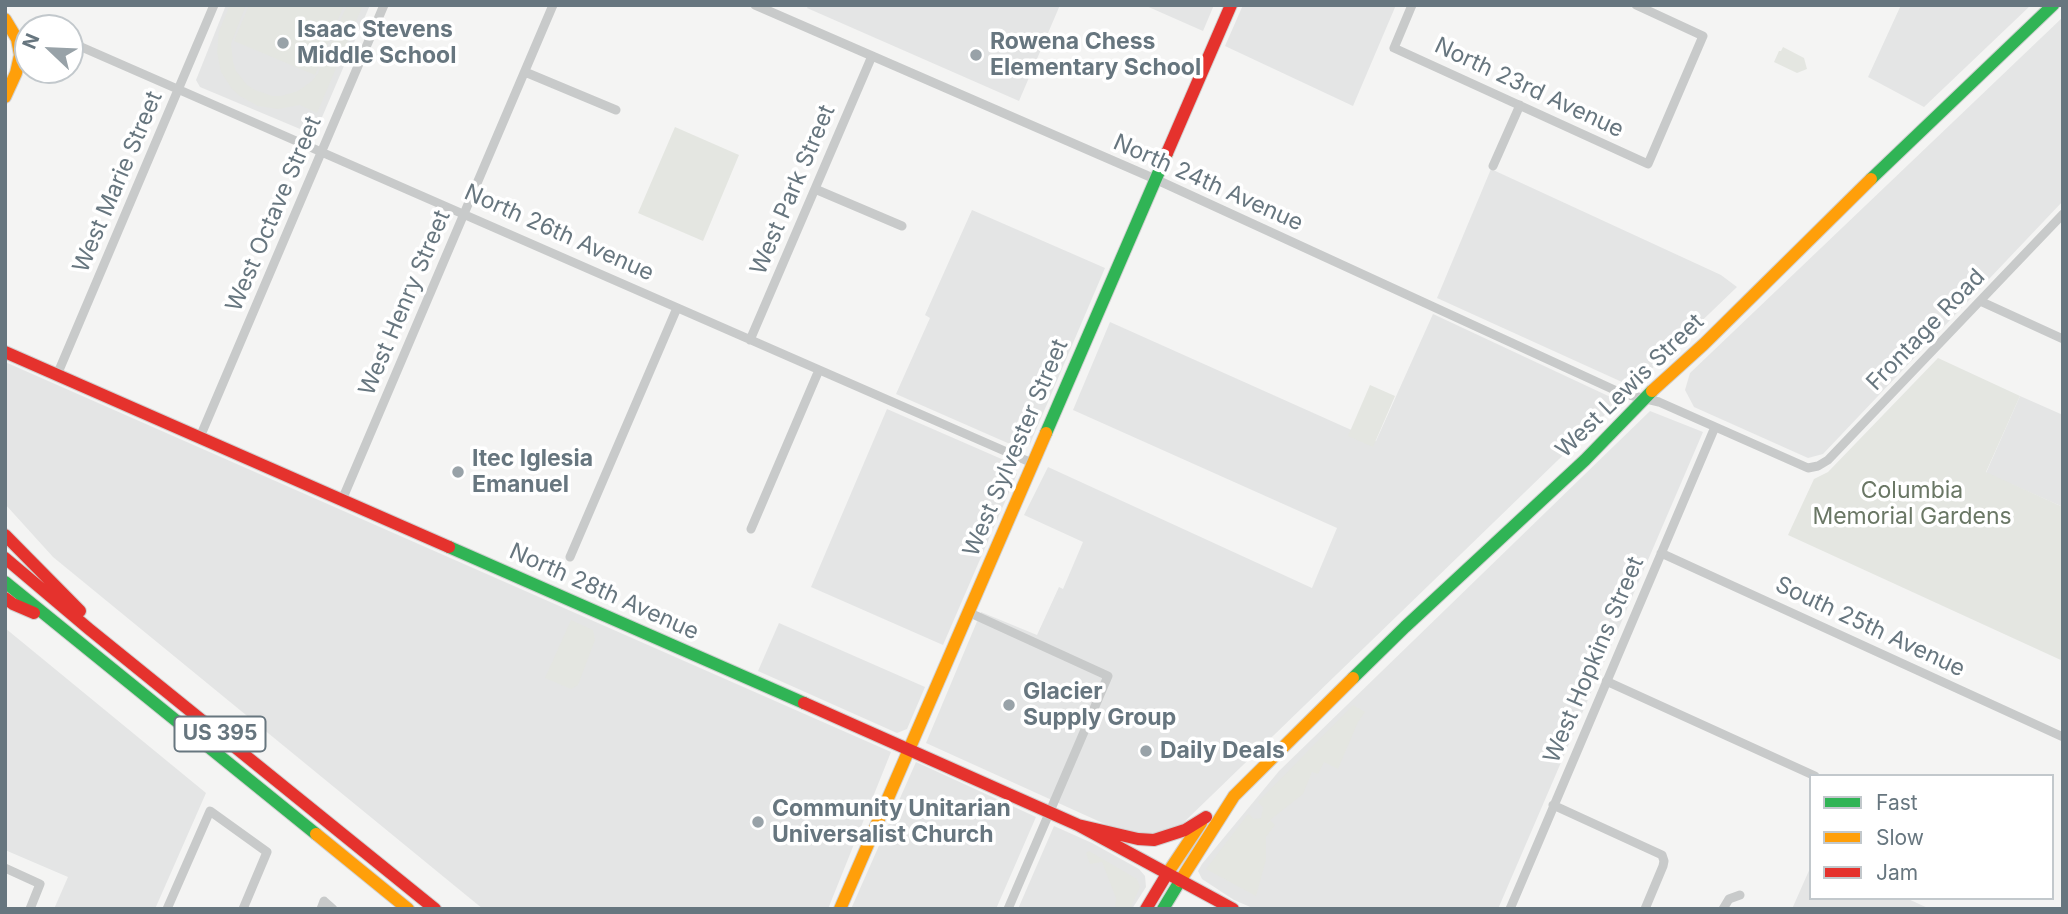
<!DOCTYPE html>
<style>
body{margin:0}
#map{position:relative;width:2068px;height:914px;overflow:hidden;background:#f4f4f3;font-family:Inter,sans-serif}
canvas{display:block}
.frame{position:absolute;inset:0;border:7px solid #67767f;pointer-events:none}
.legend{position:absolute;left:1809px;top:774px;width:245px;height:126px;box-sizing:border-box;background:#fff;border:2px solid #c2c8cc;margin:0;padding:9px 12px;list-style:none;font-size:21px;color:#67767f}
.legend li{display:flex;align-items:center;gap:14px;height:35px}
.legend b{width:35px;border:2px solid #c2c8cc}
.north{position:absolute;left:14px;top:14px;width:70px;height:70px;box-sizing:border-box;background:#fff;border:2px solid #c2c8cc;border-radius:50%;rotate:293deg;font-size:19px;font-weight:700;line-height:28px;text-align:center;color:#67767f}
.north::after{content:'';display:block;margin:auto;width:24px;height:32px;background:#98a2a8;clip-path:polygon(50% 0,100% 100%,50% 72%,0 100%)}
</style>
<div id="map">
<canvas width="2068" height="914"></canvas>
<div class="frame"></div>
<ul class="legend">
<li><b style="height:9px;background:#30b455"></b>Fast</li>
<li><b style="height:9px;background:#ff9f0a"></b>Slow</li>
<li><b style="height:9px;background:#e5322d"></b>Jam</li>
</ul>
<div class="north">N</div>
</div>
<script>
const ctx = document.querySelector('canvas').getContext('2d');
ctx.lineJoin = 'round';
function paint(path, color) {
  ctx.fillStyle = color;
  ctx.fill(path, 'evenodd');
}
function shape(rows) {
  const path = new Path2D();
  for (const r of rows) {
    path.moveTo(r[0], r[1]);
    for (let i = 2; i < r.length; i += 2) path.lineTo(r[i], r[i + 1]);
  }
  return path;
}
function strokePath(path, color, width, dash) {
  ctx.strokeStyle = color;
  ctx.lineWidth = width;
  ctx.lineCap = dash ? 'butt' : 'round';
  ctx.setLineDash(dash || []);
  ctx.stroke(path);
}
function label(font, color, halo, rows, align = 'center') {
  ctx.font = font + ' Inter,sans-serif';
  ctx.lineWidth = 7;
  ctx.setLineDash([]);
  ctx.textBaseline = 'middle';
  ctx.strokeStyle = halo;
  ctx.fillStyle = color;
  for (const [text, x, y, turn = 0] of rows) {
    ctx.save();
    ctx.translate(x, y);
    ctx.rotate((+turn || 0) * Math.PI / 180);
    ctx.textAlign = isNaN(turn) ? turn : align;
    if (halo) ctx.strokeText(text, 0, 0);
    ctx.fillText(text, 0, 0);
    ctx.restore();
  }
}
const built = shape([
 [226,5,370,5,317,129,312,134,200,87,196,80],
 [809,5,1060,5,1019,101,807,8],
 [1144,5,1214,5,1203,31],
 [1243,5,1396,5,1353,106,1225,46],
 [1901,5,2031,5,1924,107,1868,77],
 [2063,17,2063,201,1823,454,1808,458,1694,407,1685,390,1690,373],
 [1491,169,1721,275,1737,287,1633,387,1437,298],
 [972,210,1105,268,1030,444,1019,448,896,394,930,318,925,315],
 [1433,314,1619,401,1179,827,1161,836,1118,830,926,743,981,612,1037,635,1059,587,1063,589,1083,542,1024,515,1048,467,1312,588,1337,528,1073,410,1110,322,1376,441],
 [5,362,891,752,828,909,483,909,53,557,5,504],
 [2020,396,2063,415,2063,507,1986,473],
 [887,409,1013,464,1017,474,943,645,811,587],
 [1650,411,1703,432,1498,909,1255,909,1234,900,1202,879,1198,871,1202,864,1279,771],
 [779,623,925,687,907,729,897,733,758,671],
 [5,628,206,793,155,909,54,909,68,877,5,850],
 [916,762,1036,817,996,909,851,909],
 [1054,826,1092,843,1139,869,1145,876,1146,887,1132,909,1018,909],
 [1811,866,1811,898,1906,898,1930,909,1792,909]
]);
const green = shape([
 [230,5,246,5,231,44,233,62,236,71,247,85,255,90,272,96,281,96,298,91,312,81,318,73,347,5,363,5,317,113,300,105,278,109,258,106,240,96,232,89,221,72,217,52,219,31],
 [249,5,344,5,315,75,234,41],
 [1783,47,1804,58,1807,69,1797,73,1774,62,1779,51,1781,51],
 [675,127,739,155,703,241,638,213],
 [1938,358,2020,396,1986,472,2063,507,2063,661,1788,535,1814,479,1828,472],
 [1370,385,1395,396,1373,447,1348,436],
 [571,620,593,630,595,640,578,685,571,689,545,678],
 [1353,705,1365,712,1358,722,1338,769,1324,762,1318,774,1312,772,1303,794,1270,820,1275,825,1266,837,1266,860,1256,896,1206,869,1248,814,1254,819,1261,818,1263,807,1258,802],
 [1089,851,1137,879,1140,887,1130,909,1115,909,1116,898,1102,862,1090,864,1086,853]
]);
const street = shape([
 [755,5,1155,179,1621,393,1659,402,1808,468,1818,466,1828,460,2063,214],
 [1412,5,1394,48,1648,164,1703,36,1636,5],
 [70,42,1032,463],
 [525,72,616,110],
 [1493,166,1520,105],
 [815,189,902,226],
 [1980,301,2063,339],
 [750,340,872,56],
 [57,375,214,5],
 [200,437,384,5],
 [342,500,553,5],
 [751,529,819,370],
 [1661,553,2063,737],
 [570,557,677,308],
 [968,612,1108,676,1008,909],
 [1606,681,1815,776],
 [1553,805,1662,855,1664,861,1663,866,1645,909],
 [5,868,40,884,30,909],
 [167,909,210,811,267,852,243,909],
 [321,909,324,901,333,909],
 [1510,909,1715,427],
 [1723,909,1729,899,1740,895]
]);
const fast = shape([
 [1871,179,2053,5],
 [1046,433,1167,153],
 [449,547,804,703],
 [5,582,316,834],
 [1353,678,1405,627,1585,460,1652,391],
 [1163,909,1180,881]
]);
const slow = shape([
 [5,19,17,39,20,55,16,73,5,97],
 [1652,391,1704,344,1871,179],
 [316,834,408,909],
 [1167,874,1201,823],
 [1180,881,1234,796,1353,678],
 [840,909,1046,433]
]);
const jam = shape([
 [1167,153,1231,5],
 [5,352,449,547],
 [5,535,80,611],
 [5,558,89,629,435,909],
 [5,598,13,604,34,613],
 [804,703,1078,825,1233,909],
 [1078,825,1138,839,1154,840,1185,830,1206,817],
 [1146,909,1167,874]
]);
const markers = [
 [283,43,7,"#98a2a8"],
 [976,55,7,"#98a2a8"],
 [458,472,7,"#98a2a8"],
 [1009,705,7,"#98a2a8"],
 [1146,751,7,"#98a2a8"],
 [758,822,7,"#98a2a8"]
];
const shields = [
 [220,734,91]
];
const shieldNames = [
 ["US 395",220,734]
];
const poiNames = [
 ["Isaac Stevens",297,30],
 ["Middle School",297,56],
 ["Rowena Chess",990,42],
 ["Elementary School",990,68],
 ["Itec Iglesia",472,459],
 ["Emanuel",472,485],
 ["Glacier",1023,692],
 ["Supply Group",1023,718],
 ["Daily Deals",1160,751],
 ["Community Unitarian",772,809],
 ["Universalist Church",772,835]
];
const streetNames = [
 ["North 23rd Avenue",1529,88,25],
 ["West Marie Street",118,182,-67],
 ["North 24th Avenue",1208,183,24],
 ["West Park Street",793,190,-67],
 ["West Octave Street",274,214,-67],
 ["North 26th Avenue",559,233,24],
 ["West Henry Street",405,303,-67],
 ["Frontage Road",1926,330,-46],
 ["West Lewis Street",1630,386,-44],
 ["West Sylvester Street",1016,448,-67],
 ["North 28th Avenue",604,592,24],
 ["South 25th Avenue",1870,627,25],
 ["West Hopkins Street",1594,660,-67]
];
const parkNames = [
 ["Columbia",1912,491],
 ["Memorial Gardens",1912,517]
];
paint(built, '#e4e5e5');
paint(green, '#e4e6e1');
strokePath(fast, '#d1d1d1', 14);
strokePath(slow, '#d1d1d1', 14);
strokePath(jam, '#d1d1d1', 14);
strokePath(street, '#c8caca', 9);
strokePath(fast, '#30b455', 12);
strokePath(slow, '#ff9f0a', 12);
strokePath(jam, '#e5322d', 12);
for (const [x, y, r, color] of markers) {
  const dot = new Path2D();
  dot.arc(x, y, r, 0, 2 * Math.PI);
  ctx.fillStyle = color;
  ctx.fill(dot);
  strokePath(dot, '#fff', 2.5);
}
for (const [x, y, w] of shields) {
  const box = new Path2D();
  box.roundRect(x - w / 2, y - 17.5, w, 35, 5);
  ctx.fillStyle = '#fff';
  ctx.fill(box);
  strokePath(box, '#67767f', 2);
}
label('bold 21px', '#67767f', null, shieldNames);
label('bold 23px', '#67767f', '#fff', poiNames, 'left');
label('23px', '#67767f', '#fff', streetNames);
label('23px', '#6a7765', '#fff', parkNames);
</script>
